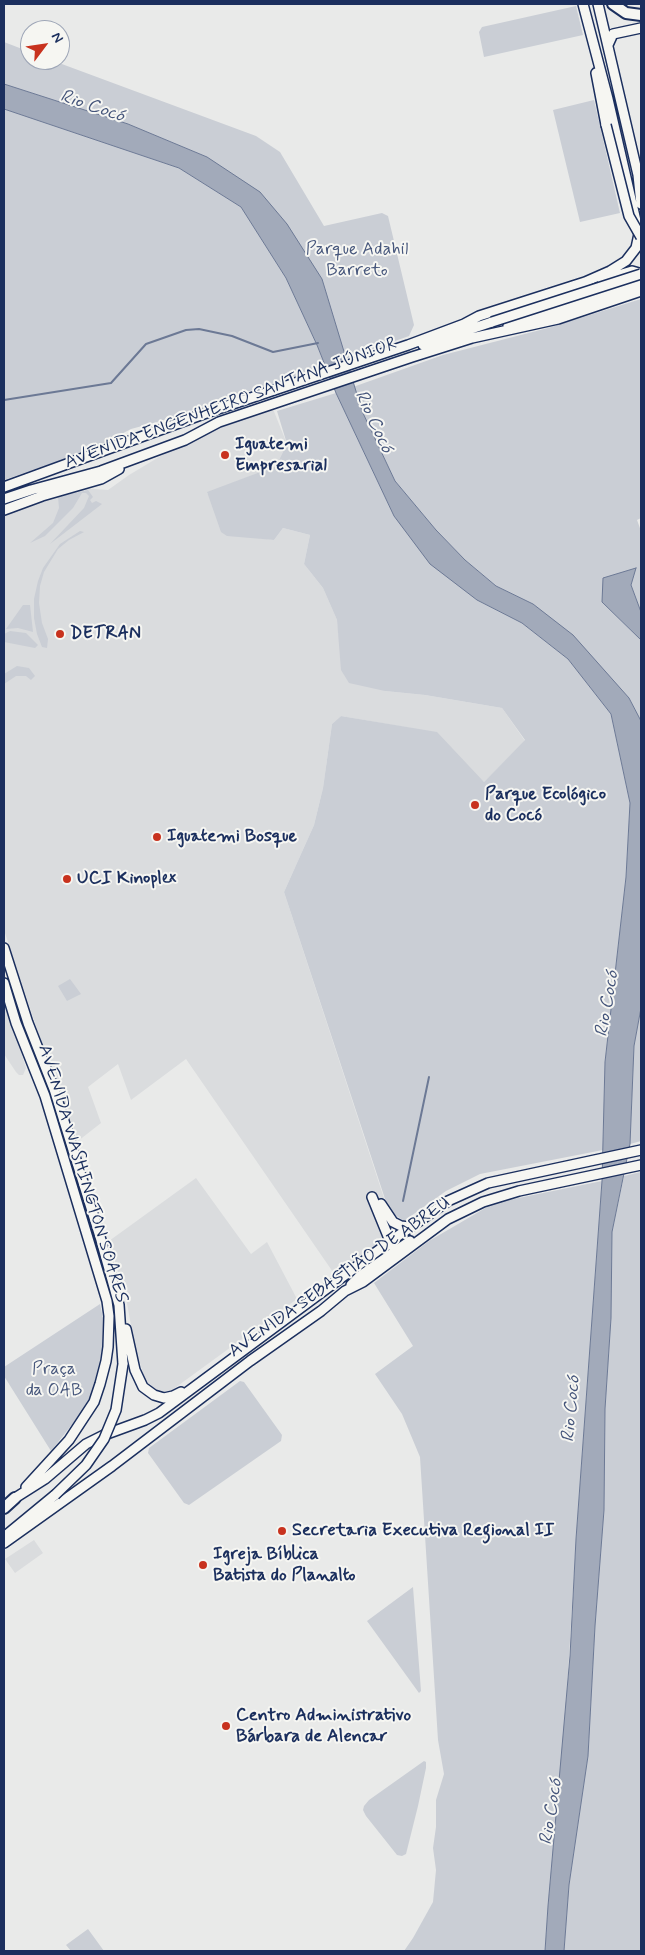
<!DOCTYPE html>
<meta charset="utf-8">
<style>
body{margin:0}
#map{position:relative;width:645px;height:1955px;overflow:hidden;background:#e9eae9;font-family:Mynerve,sans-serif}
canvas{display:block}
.frame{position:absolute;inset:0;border:5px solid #1b2f5e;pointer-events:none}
.north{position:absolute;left:20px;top:20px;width:50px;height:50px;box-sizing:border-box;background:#f6f6f2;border:1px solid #9ea6b7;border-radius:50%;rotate:59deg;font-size:14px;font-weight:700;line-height:20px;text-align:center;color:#1b2f5e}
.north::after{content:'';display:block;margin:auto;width:18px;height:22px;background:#c8321e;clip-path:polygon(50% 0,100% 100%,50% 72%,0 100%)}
</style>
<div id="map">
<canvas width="645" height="1955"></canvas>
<div class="frame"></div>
<div class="north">N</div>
</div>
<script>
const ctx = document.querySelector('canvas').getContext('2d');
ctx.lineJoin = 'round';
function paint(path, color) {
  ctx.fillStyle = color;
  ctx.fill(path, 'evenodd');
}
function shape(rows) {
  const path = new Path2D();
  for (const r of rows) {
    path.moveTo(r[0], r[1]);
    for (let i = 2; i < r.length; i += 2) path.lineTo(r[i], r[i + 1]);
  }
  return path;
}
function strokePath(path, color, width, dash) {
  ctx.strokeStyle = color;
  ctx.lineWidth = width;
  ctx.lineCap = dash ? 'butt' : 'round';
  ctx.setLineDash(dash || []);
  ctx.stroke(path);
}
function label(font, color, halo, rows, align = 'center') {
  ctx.font = font + ' Mynerve,sans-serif';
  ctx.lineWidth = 4;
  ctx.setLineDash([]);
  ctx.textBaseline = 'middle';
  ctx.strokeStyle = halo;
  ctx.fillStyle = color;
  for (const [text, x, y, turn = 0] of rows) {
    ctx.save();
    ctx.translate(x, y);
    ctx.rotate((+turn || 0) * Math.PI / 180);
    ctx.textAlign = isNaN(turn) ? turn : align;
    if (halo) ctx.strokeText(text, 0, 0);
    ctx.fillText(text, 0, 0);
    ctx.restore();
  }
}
const built = shape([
 [273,409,287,444,276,466,207,493,251,537,274,540,283,528,310,535,304,564,323,588,337,620,340,645,385,691,425,695,502,708,525,741,484,782,410,728,341,716,332,724,323,788,314,825,284,892,396,1235,335,1275,186,1059,131,1100,118,1064,88,1087,101,1123,78,1141,36,1026,4,930,4,515,27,504,82,488,108,490,129,475,169,451,220,428],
 [4,999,26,1068,23,1075,19,1075,16,1072,4,1054],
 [196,1178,251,1254,267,1242,297,1299,172,1390,162,1392,154,1390,145,1379,135,1347,126,1298,109,1241],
 [34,1540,43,1553,15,1573,5,1559]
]);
const green = shape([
 [576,6,583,35,484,57,479,32,482,27],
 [4,42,30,52,30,60,51,60,256,136,280,152,324,226,382,213,388,216,414,325,409,336,345,359,322,279,207,157,128,124,4,84],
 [594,100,620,213,580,222,553,110],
 [4,109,179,168,241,207,286,278,317,345,325,367,270,386,237,394,168,419,131,429,104,443,67,458,4,480],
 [641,299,641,518,637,520,641,531,641,612,631,585,635,568,602,602,641,640,641,721,629,698,533,604,496,586,465,560,436,530,395,481,362,411,353,387,443,355,548,328],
 [336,393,394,516,477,600,522,623,568,659,611,714,630,803,626,877,605,1062,603,1150,480,1174,446,1191,404,1221,389,1211,284,892,314,825,323,788,332,724,341,716,437,732,484,782,525,740,502,708,425,695,385,691,349,683,341,670,337,620,323,588,304,564,310,535,283,528,274,540,227,536,221,532,207,492,276,466,287,444,277,411],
 [88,490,93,497,90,500,92,503,96,501,102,504,50,544,84,508,89,496,86,493,82,493,73,508,45,536,30,543,53,523,59,508,58,497],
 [80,531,84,532,69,540,58,549,44,572,40,586,39,603,42,623,48,639,47,648,42,647,37,634,34,618,34,599,38,581,43,568,60,544],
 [23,605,30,605,33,632,18,628,6,629],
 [10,631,26,633,38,645,35,648,4,642,4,634],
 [17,666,29,668,35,676,31,680,26,676,16,676,4,684,4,674],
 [70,979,81,994,67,1001,58,986],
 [641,1008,641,1141,630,1144,634,1046],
 [641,1172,641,1951,564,1951,569,1885,588,1756,595,1626,604,1510,605,1409,611,1318,612,1232,624,1176],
 [602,1181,576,1539,565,1725,548,1906,545,1951,404,1951,413,1938,433,1902,436,1870,433,1848,436,1827,436,1800,444,1774,438,1740,420,1457,402,1414,375,1374,413,1346,374,1283,429,1241,494,1203],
 [100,1304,103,1318,102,1351,92,1393,81,1413,51,1451,4,1376,4,1367],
 [240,1381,244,1382,282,1435,281,1441,189,1505,184,1503,148,1453,149,1448],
 [413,1587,421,1691,419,1693,367,1621],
 [424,1761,426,1762,426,1768,418,1806,406,1854,402,1856,397,1855,366,1816,363,1810,364,1806,369,1800],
 [88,1929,104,1951,71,1951,66,1945]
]);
const water = shape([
 [4,84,128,124,207,157,260,192,287,224,322,279,362,411,395,481,436,530,465,560,496,586,533,604,573,635,629,698,641,721,641,1008,634,1046,630,1144,612,1232,611,1318,605,1409,604,1510,595,1626,588,1756,569,1885,564,1951,545,1951,548,1906,570,1656,576,1539,602,1181,605,1062,626,877,630,803,611,714,568,659,522,623,477,600,430,564,394,516,336,393,317,345,286,278,241,207,179,168,4,109,4,84],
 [636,568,631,585,641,612,641,640,602,602,603,578,636,568]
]);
const stream = shape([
 [4,400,111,383,146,344,186,330,199,329,232,336,273,352,318,343],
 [403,1201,429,1077]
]);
const primary = shape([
 [598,4,638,175,641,204],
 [608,45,613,34,641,28],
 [596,73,606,125],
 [602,280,632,271,639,273,636,280],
 [508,326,641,283],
 [423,345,492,322],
 [4,487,209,412,408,345,464,324,479,316,585,282,610,271,626,261,636,248,639,234,608,99,583,4],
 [4,499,31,490,101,471,185,440,219,422,412,357,472,338,558,319,641,291],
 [4,510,42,496,101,479,119,469],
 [4,948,28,1023,54,1089,101,1240,119,1305,123,1364],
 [4,983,16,1023,45,1096,107,1301,109,1316,108,1347,106,1361,100,1384,94,1402,69,1440,26,1487],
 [372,1197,392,1246],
 [381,1204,393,1222,401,1226,409,1227],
 [351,1285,360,1276,410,1241],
 [126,1329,135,1370,143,1387,154,1395,164,1398,173,1396,181,1392],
 [15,1498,45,1479,86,1444,104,1435,145,1420,159,1413,395,1238,448,1201,488,1183,641,1150],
 [4,1537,55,1495],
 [4,1543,112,1466,250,1361,321,1311,345,1291,363,1282,448,1219,483,1202,519,1191,641,1165]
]);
const trunk = shape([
 [613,4,626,13,641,15],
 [4,1508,15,1498]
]);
const primaryBridge = shape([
 [606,125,629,216,641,237],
 [492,322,641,274],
 [55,1495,86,1465,104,1439,116,1410,123,1364]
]);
const markers = [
 [225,455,5,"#c8321e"],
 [60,634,5,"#c8321e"],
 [475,805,5,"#c8321e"],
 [157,837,5,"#c8321e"],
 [67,879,5,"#c8321e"],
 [282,1531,5,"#c8321e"],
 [203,1565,5,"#c8321e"],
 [226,1726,5,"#c8321e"]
];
const parkNames = [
 ["Parque Adahil",357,250],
 ["Barreto",357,271],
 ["Praça",54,1370],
 ["da OAB",54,1391]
];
const streetNames = [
 ["AVENIDA ENGENHEIRO SANTANA JÚNIOR",231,404,-20],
 ["AVENIDA WASHINGTON SOARES",82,1174,73],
 ["AVENIDA SEBASTIÃO DE ABREU",340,1278,-35]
];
const poiNames = [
 ["Iguatemi",235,445],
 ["Empresarial",235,466],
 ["DETRAN",70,634],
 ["Parque Ecológico",485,795],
 ["do Cocó",485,816],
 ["Iguatemi Bosque",167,837],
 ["UCI Kinoplex",77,879],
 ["Secretaria Executiva Regional II",292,1531],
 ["Igreja Bíblica",213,1555],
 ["Batista do Planalto",213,1576],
 ["Centro Administrativo",236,1716],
 ["Bárbara de Alencar",236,1737]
];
const waterNames = [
 ["Rio Cocó",92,107,19],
 ["Rio Cocó",373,422,65],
 ["Rio Cocó",608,1004,-80],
 ["Rio Cocó",572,1409,-85],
 ["Rio Cocó",552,1812,-81]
];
paint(built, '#dadcde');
paint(green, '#caced5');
paint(water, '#a2aaba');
strokePath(water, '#6c7995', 1);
strokePath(stream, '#6c7995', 2);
strokePath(primary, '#1b2f5e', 12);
strokePath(trunk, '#1b2f5e', 14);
strokePath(primary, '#f6f6f2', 9);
strokePath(trunk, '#f6f6f2', 10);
strokePath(primaryBridge, '#1b2f5e', 12, []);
strokePath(primaryBridge, '#f6f6f2', 9);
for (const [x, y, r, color] of markers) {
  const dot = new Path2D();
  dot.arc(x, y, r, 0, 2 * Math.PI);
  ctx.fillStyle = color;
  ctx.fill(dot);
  strokePath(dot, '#f6f6f2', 2);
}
label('18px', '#47577c', '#f6f6f2', parkNames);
label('18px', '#1b2f5e', '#f6f6f2', streetNames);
label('bold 18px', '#1b2f5e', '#f6f6f2', poiNames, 'left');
label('italic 19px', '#44547a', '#f6f6f2', waterNames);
</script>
